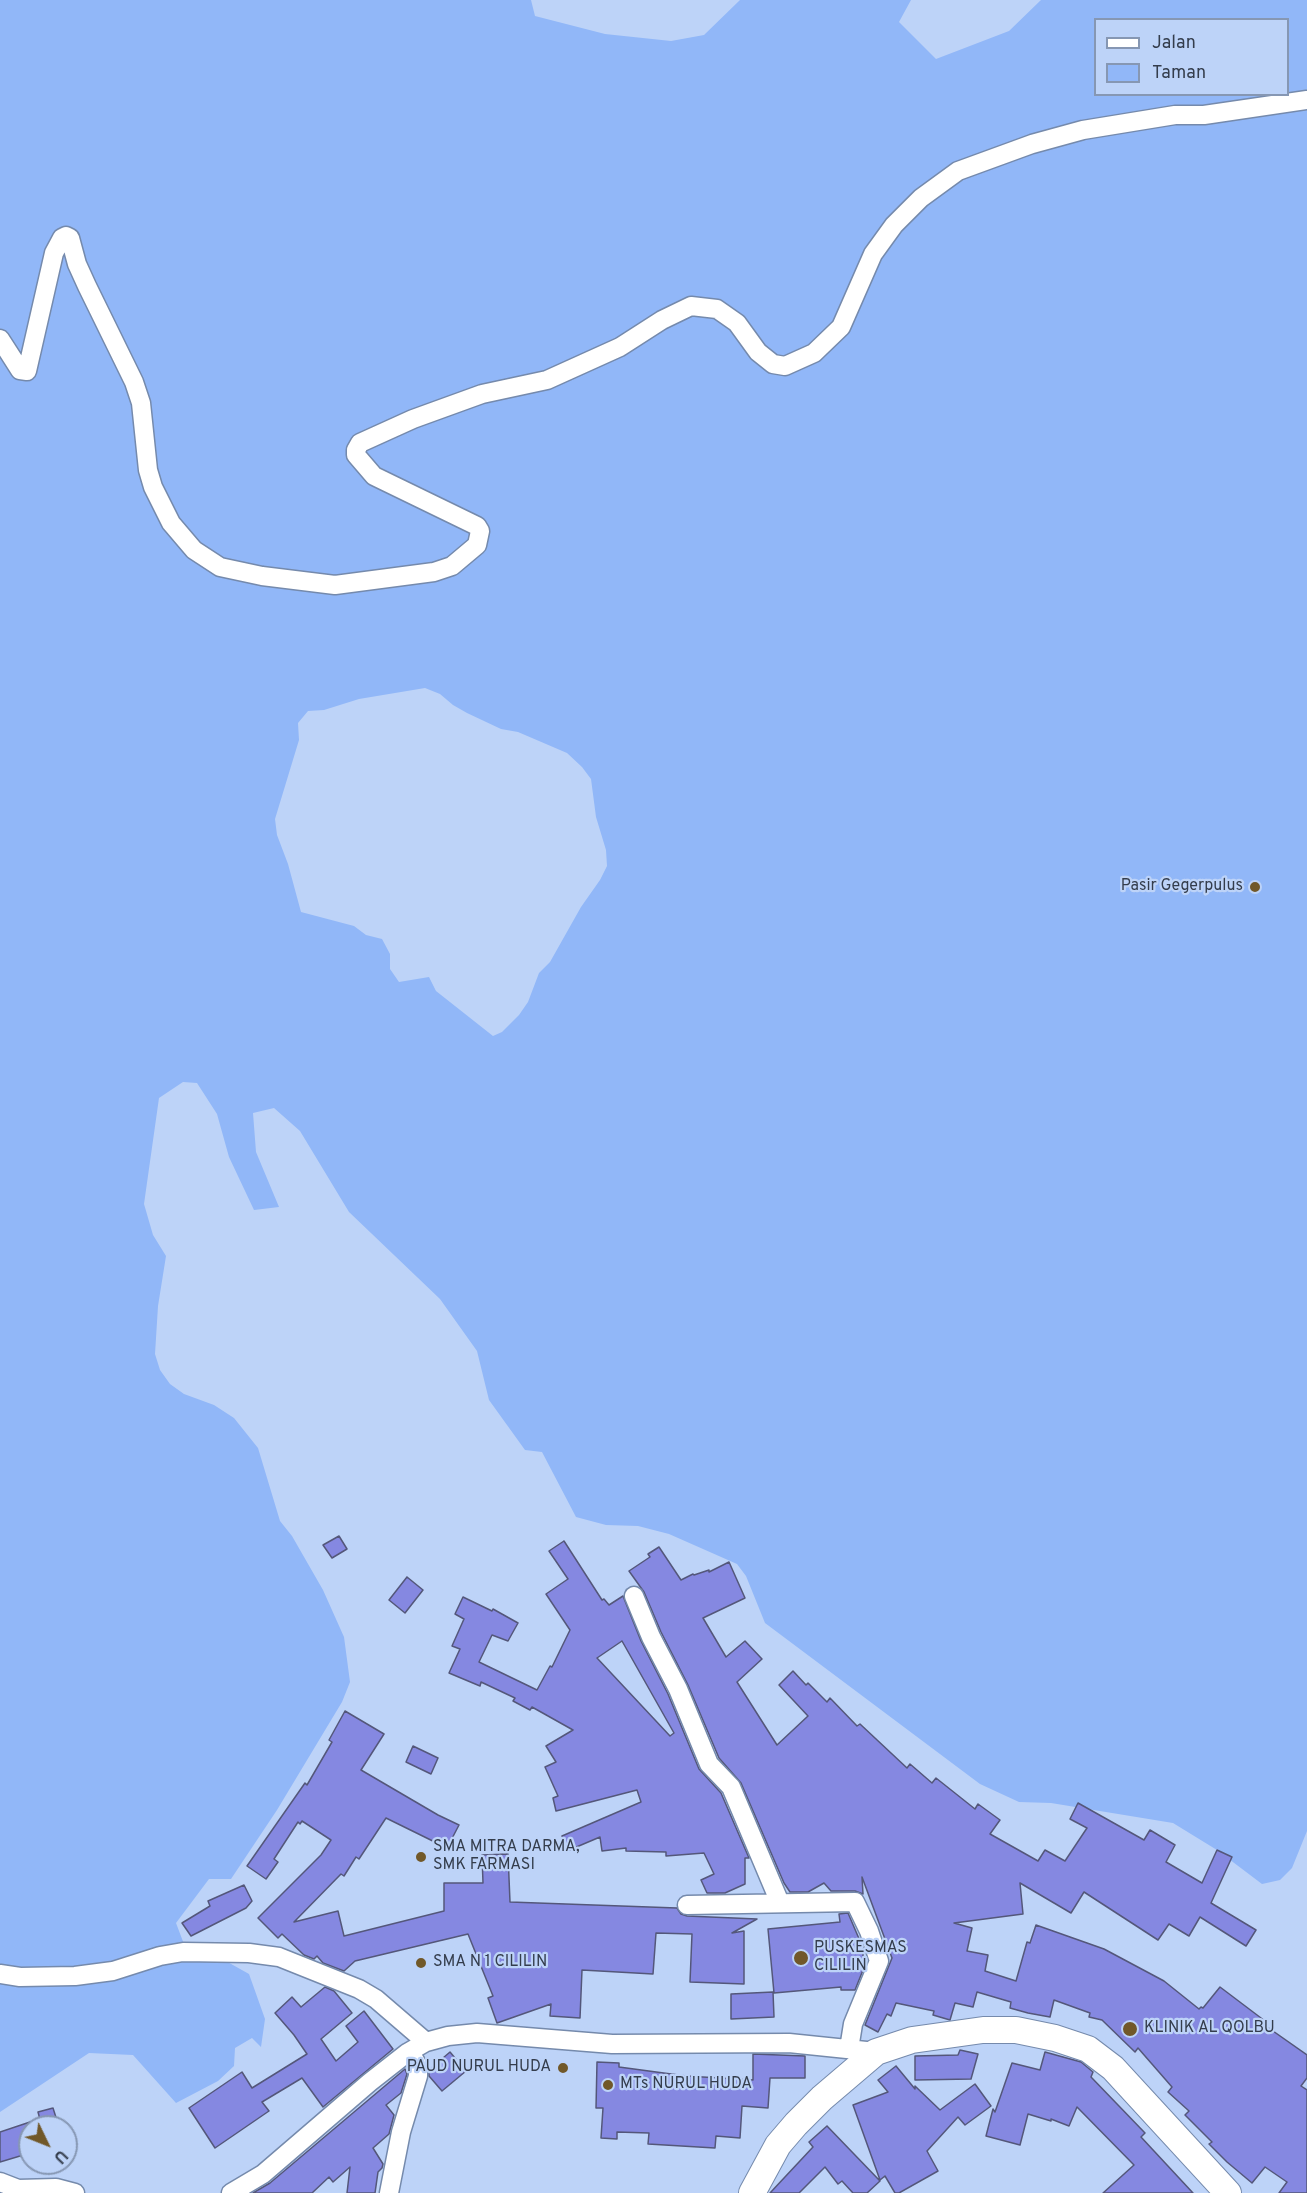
<!DOCTYPE html>
<style>
body{margin:0}
#map{position:relative;width:1307px;height:2193px;overflow:hidden;background:#bdd3f8;font-family:Overpass,sans-serif}
canvas{display:block}
.legend{position:absolute;left:1094px;top:18px;width:195px;height:78px;box-sizing:border-box;background:#bdd3f8;border:2px solid #8697b3;margin:0;padding:8px 10px;list-style:none;font-size:18px;color:#343d4c}
.legend li{display:flex;align-items:center;gap:12px;height:30px}
.legend b{width:30px;border:2px solid #8697b3}
.north{position:absolute;left:18px;top:2115px;width:60px;height:60px;box-sizing:border-box;background:#bdd3f8;border:2px solid #8697b3;border-radius:50%;rotate:133deg;font-size:16px;font-weight:700;line-height:24px;text-align:center;color:#343d4c}
.north::after{content:'';display:block;margin:auto;width:21px;height:27px;background:#715829;clip-path:polygon(50% 0,100% 100%,50% 72%,0 100%)}
</style>
<div id="map">
<canvas width="1307" height="2193"></canvas>
<ul class="legend">
<li><b style="height:8px;background:#fff"></b>Jalan</li>
<li><b style="height:16px;background:#91b7f8"></b>Taman</li>
</ul>
<div class="north">U</div>
</div>
<script>
const ctx = document.querySelector('canvas').getContext('2d');
ctx.lineJoin = 'round';
function paint(path, color) {
  ctx.fillStyle = color;
  ctx.fill(path, 'evenodd');
}
function shape(rows) {
  const path = new Path2D();
  for (const r of rows) {
    path.moveTo(r[0], r[1]);
    for (let i = 2; i < r.length; i += 2) path.lineTo(r[i], r[i + 1]);
  }
  return path;
}
function strokePath(path, color, width, dash) {
  ctx.strokeStyle = color;
  ctx.lineWidth = width;
  ctx.lineCap = dash ? 'butt' : 'round';
  ctx.setLineDash(dash || []);
  ctx.stroke(path);
}
function label(font, color, halo, rows, align = 'center') {
  ctx.font = font + ' Overpass,sans-serif';
  ctx.lineWidth = 4.5;
  ctx.setLineDash([]);
  ctx.textBaseline = 'middle';
  ctx.strokeStyle = halo;
  ctx.fillStyle = color;
  for (const [text, x, y, turn = 0] of rows) {
    ctx.save();
    ctx.translate(x, y);
    ctx.rotate((+turn || 0) * Math.PI / 180);
    ctx.textAlign = isNaN(turn) ? turn : align;
    if (halo) ctx.strokeText(text, 0, 0);
    ctx.fillText(text, 0, 0);
    ctx.restore();
  }
}
const green = shape([
 [0,0,531,0,535,16,605,34,671,41,704,35,740,0,911,0,899,22,936,59,1009,31,1041,0,1307,0,1307,1831,1292,1868,1280,1880,1262,1884,1217,1850,1173,1823,1051,1803,1019,1802,980,1784,765,1623,746,1576,737,1564,669,1534,638,1526,606,1525,576,1517,542,1452,525,1450,489,1400,477,1351,440,1299,349,1212,300,1131,274,1108,253,1113,256,1152,279,1207,254,1210,229,1157,217,1114,197,1083,183,1082,159,1098,144,1204,153,1235,166,1256,158,1306,155,1354,160,1370,170,1384,184,1394,214,1405,234,1418,258,1448,280,1521,292,1536,323,1590,344,1637,350,1682,342,1702,277,1810,231,1879,209,1879,176,1923,190,1960,224,1960,249,1974,265,2019,261,2047,252,2038,235,2048,234,2066,218,2081,176,2103,133,2055,89,2053,0,2112],
 [1096,20,1288,20,1288,94,1096,94],
 [425,688,440,694,453,705,467,713,501,729,518,732,567,753,582,767,591,779,596,817,606,850,607,866,600,880,581,907,550,962,539,973,528,1002,519,1015,502,1032,493,1036,436,991,429,977,399,982,390,969,390,954,382,939,366,935,354,926,301,912,288,864,277,835,275,819,299,740,298,723,308,711,324,710,359,699]
]);
const building = shape([
 [339,1536,347,1549,332,1558,323,1545,339,1536],
 [564,1541,602,1600,604,1599,609,1605,623,1596,641,1641,668,1694,699,1769,721,1793,749,1858,745,1858,745,1884,725,1893,707,1893,701,1880,714,1874,704,1853,666,1856,666,1852,626,1851,626,1848,602,1851,600,1837,567,1851,562,1836,641,1802,637,1790,556,1811,553,1798,558,1796,545,1767,556,1762,546,1746,573,1730,532,1707,530,1710,513,1701,515,1698,481,1682,480,1686,449,1673,460,1649,452,1646,464,1619,455,1614,463,1597,492,1611,493,1609,518,1623,508,1641,492,1635,479,1662,537,1690,550,1666,552,1667,570,1630,546,1594,568,1579,549,1551,564,1541],
 [622,1641,674,1733,670,1736,597,1658,622,1641],
 [659,1547,681,1580,693,1574,694,1575,709,1570,709,1572,729,1562,745,1598,703,1618,726,1657,745,1641,762,1659,737,1682,777,1745,808,1716,779,1685,793,1671,806,1685,808,1683,827,1702,830,1698,857,1726,860,1724,907,1768,910,1764,932,1783,936,1778,975,1809,978,1804,1000,1820,990,1834,1038,1861,1045,1850,1065,1861,1087,1828,1070,1819,1078,1803,1144,1840,1150,1830,1175,1845,1166,1862,1202,1883,1217,1850,1232,1857,1211,1903,1256,1930,1246,1946,1200,1917,1189,1936,1169,1924,1158,1940,1084,1892,1071,1913,1020,1883,1023,1914,954,1923,972,1928,967,1951,988,1955,985,1971,1016,1981,1027,1942,1030,1943,1036,1925,1104,1949,1164,1981,1199,2009,1201,2007,1203,2008,1220,1987,1265,2021,1263,2024,1307,2055,1307,2078,1301,2086,1307,2090,1307,2193,1279,2193,1287,2182,1265,2167,1252,2183,1227,2162,1209,2144,1212,2142,1185,2115,1189,2111,1168,2092,1172,2087,1138,2048,1135,2052,1102,2020,1089,2017,1090,2013,1054,2000,1050,2017,1028,2013,1010,2008,1011,2002,977,1992,973,2007,955,2003,950,2020,933,2015,934,2011,896,2003,891,2016,887,2014,878,2032,865,2025,892,1958,862,1877,863,1894,855,1891,831,1891,824,1883,808,1892,790,1892,784,1883,741,1783,719,1758,688,1685,661,1632,644,1592,629,1571,650,1557,648,1554,659,1547],
 [407,1577,423,1590,405,1613,389,1600,407,1577],
 [345,1711,384,1734,361,1770,438,1815,459,1825,447,1848,386,1818,359,1859,356,1857,344,1876,341,1874,294,1922,338,1911,344,1936,444,1911,444,1883,483,1883,482,1855,508,1854,510,1902,677,1908,681,1914,687,1916,757,1919,732,1933,744,1931,744,1984,690,1982,692,1934,656,1933,653,1974,582,1970,580,2018,550,2016,551,2004,497,2023,488,1998,493,1996,468,1934,355,1961,344,1971,323,1963,317,1956,314,1959,304,1955,282,1934,278,1938,258,1918,321,1855,331,1840,302,1821,300,1824,298,1822,274,1859,278,1862,266,1879,247,1866,305,1783,307,1785,332,1742,329,1740,345,1711],
 [413,1746,438,1758,431,1774,406,1762,413,1746],
 [244,1885,252,1901,246,1908,191,1936,182,1923,210,1906,208,1901,244,1885],
 [848,1913,863,1948,863,1970,855,1990,841,1990,841,1987,774,1993,768,1929,840,1922,839,1914,848,1913],
 [325,1987,334,1991,352,2013,321,2039,336,2061,358,2042,346,2026,364,2011,393,2049,323,2107,302,2078,262,2102,269,2111,215,2148,189,2108,242,2072,252,2088,307,2054,294,2035,275,2013,292,1997,301,2007,325,1987],
 [773,1992,774,2017,731,2019,731,1994,773,1992],
 [960,2050,978,2054,971,2079,915,2080,915,2056,958,2055,960,2050],
 [450,2052,466,2071,442,2091,429,2076,429,2070,450,2052],
 [1045,2052,1081,2062,1093,2072,1091,2077,1145,2133,1141,2137,1193,2193,1103,2193,1134,2165,1077,2107,1069,2126,1051,2119,1051,2121,1028,2114,1020,2145,986,2136,993,2109,995,2112,1012,2063,1040,2070,1045,2052],
 [753,2054,805,2056,805,2078,770,2078,768,2108,742,2106,740,2138,716,2136,715,2148,648,2144,649,2133,617,2132,617,2139,601,2138,603,2108,596,2108,597,2062,619,2063,619,2067,686,2076,753,2080,753,2054],
 [896,2066,915,2089,915,2086,940,2110,975,2084,991,2106,965,2125,958,2117,927,2151,938,2171,899,2193,895,2193,885,2176,880,2180,853,2105,888,2092,878,2080,896,2066],
 [405,2069,407,2074,401,2093,386,2105,394,2115,389,2134,373,2148,383,2164,382,2168,378,2172,375,2193,347,2193,350,2167,333,2182,329,2177,312,2193,253,2193,270,2183,405,2069],
 [53,2108,59,2127,42,2127,38,2112,53,2108],
 [30,2122,30,2153,0,2162,0,2132,30,2122],
 [827,2126,880,2181,867,2193,853,2193,842,2181,838,2184,825,2167,799,2193,770,2193,813,2147,809,2142,827,2126]
]);
const minor = shape([
 [0,339,20,370,27,371,54,253,62,238,66,236,70,238,77,264,87,286,134,382,141,403,148,470,153,487,171,523,194,550,220,567,262,576,335,585,434,572,452,566,477,545,480,531,477,526,374,476,356,455,356,450,360,443,413,419,482,394,547,380,620,347,662,320,691,306,717,309,737,323,758,352,773,364,785,366,814,353,841,327,873,254,894,225,921,198,958,171,1032,144,1083,130,1175,115,1204,115,1307,100],
 [634,1596,651,1637,678,1689,709,1764,731,1787,780,1903],
 [687,1905,855,1902,869,1931,879,1961,853,2024,849,2049],
 [0,1974,20,1977,75,1976,113,1971,160,1956,183,1952,249,1953,279,1957,359,1989,376,1999,426,2042,448,2036,477,2033,612,2044,789,2043,876,2052],
 [0,2182,18,2189,56,2188,75,2193],
 [231,2193,263,2174,370,2082,407,2053,426,2042],
 [389,2193,401,2132,418,2076,418,2066,414,2059,407,2053]
]);
const secondary = shape([
 [752,2193,778,2145,796,2124,822,2098,876,2052,912,2040,983,2030,1016,2030,1055,2038,1088,2049,1113,2068,1228,2193]
]);
const markers = [
 [1255,887,6,"#715829"],
 [421,1857,6,"#715829"],
 [801,1958,8,"#715829"],
 [421,1963,6,"#715829"],
 [1130,2029,8,"#715829"],
 [563,2068,6,"#715829"],
 [608,2085,6,"#715829"]
];
const poiNames = [
 ["Pasir Gegerpulus",1243,887,"right"],
 ["SMA MITRA DARMA,",433,1848],
 ["SMK FARMASI",433,1866],
 ["PUSKESMAS",814,1949],
 ["CILILIN",814,1967],
 ["SMA N 1 CILILIN",433,1963],
 ["KLINIK AL QOLBU",1144,2029],
 ["PAUD NURUL HUDA",551,2068,"right"],
 ["MTs NURUL HUDA",620,2085]
];
paint(green, '#91b7f8');
paint(building, '#8588e1');
strokePath(building, '#54577a', 1.5);
strokePath(minor, '#758aac', 21);
strokePath(secondary, '#758aac', 28);
strokePath(minor, '#fff', 18);
strokePath(secondary, '#fff', 26);
for (const [x, y, r, color] of markers) {
  const dot = new Path2D();
  dot.arc(x, y, r, 0, 2 * Math.PI);
  ctx.fillStyle = color;
  ctx.fill(dot);
  strokePath(dot, '#bdd3f8', 2);
}
label('16px', '#343d4c', '#bdd3f8', poiNames, 'left');
</script>
